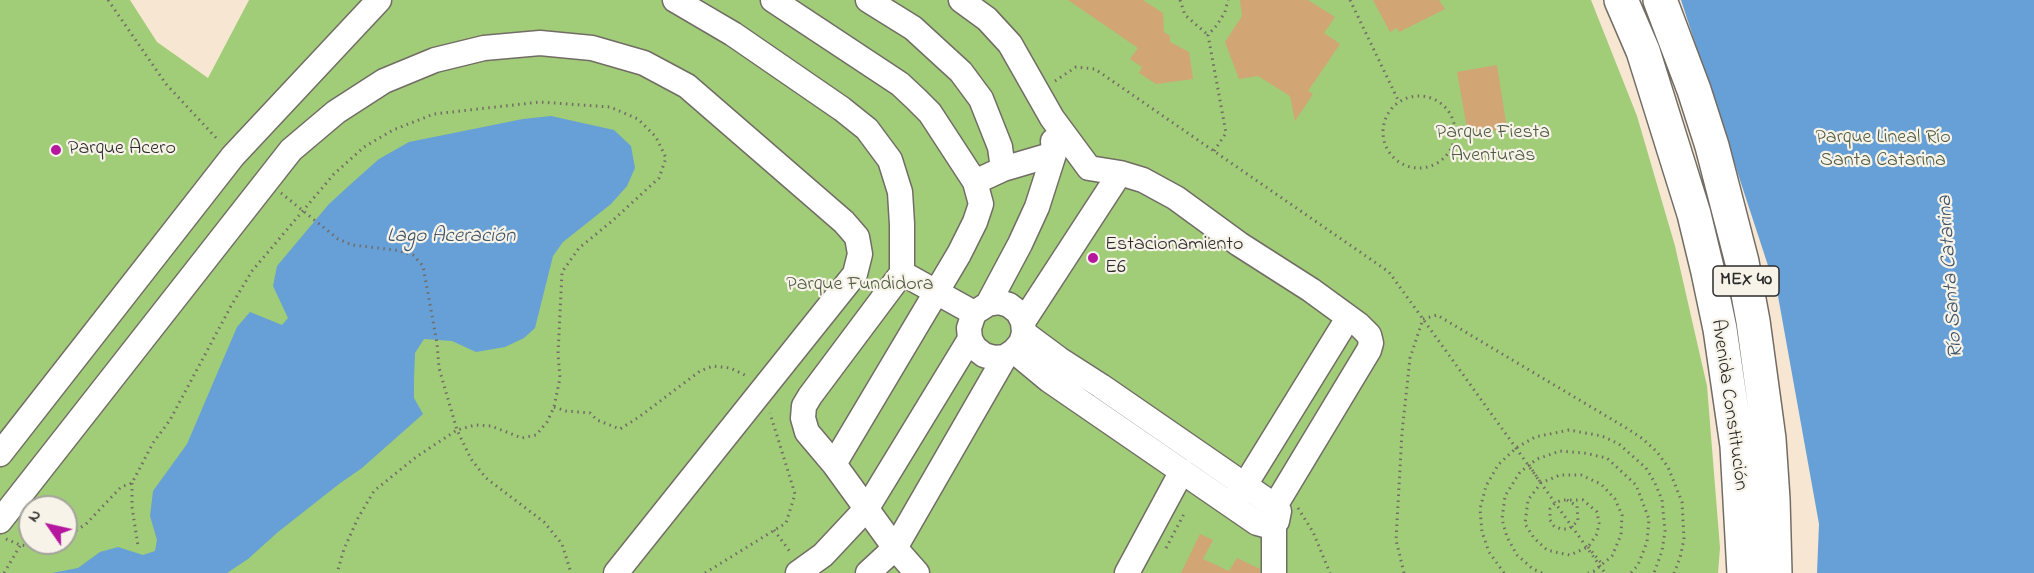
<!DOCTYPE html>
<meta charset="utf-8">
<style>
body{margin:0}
#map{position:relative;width:2034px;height:573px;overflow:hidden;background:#f6e6d2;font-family:"Indie Flower",sans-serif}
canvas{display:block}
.north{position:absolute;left:18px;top:495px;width:60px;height:60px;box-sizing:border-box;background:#f7f3e8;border:2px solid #a5a39c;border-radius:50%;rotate:304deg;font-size:16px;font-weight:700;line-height:24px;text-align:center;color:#2b2b2b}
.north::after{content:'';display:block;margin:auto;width:21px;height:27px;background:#b5179e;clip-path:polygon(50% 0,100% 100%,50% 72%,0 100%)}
</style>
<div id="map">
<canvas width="2034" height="573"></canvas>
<div class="north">N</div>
</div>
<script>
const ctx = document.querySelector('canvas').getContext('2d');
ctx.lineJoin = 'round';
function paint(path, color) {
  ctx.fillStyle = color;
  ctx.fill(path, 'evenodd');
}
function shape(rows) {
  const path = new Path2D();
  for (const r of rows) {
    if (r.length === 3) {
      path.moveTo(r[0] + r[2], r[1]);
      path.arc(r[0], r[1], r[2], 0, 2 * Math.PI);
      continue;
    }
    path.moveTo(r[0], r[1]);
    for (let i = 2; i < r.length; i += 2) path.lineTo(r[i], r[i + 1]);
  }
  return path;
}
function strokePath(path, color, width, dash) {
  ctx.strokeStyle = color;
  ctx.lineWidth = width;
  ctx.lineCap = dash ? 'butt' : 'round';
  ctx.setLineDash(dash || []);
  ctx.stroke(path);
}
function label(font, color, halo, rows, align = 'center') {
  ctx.font = font + ' "Indie Flower",sans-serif';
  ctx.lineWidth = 4.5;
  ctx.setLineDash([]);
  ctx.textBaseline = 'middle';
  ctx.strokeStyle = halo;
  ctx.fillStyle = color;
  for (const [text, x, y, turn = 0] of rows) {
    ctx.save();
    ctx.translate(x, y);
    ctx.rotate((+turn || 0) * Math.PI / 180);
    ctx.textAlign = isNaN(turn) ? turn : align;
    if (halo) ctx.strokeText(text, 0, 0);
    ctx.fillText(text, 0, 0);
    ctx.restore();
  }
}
const green = shape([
 [0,0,130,0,157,42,208,78,249,0,1591,0,1637,116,1675,246,1707,386,1720,548,1718,573,0,573],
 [30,507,66,507,66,543,30,543]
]);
const water = shape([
 [1681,0,2034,0,2034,573,1817,573,1819,524,1778,296],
 [551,116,614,130,631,146,635,168,627,186,611,204,563,242,553,256,535,328,524,338,505,347,476,352,452,341,424,339,415,353,414,379,414,398,423,414,362,468,339,484,278,532,248,559,227,573,52,573,78,568,100,552,118,547,143,555,155,551,157,540,150,516,153,491,187,444,237,327,250,312,282,325,288,318,273,286,277,266,329,204,352,183,379,159,409,142,523,119]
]);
const building = shape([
 [1068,0,1143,0,1163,13,1164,32,1170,36,1170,42,1189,52,1193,79,1156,84,1139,73,1142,67,1130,59,1138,48],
 [1240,0,1308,0,1335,17,1324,33,1340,44,1308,91,1313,94,1295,121,1290,96,1258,76,1239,79,1225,42,1242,16],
 [1373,0,1439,0,1445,9,1399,32,1397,28,1390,32],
 [1497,65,1507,129,1468,134,1457,72],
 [1200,534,1213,540,1203,559,1229,571,1237,558,1260,569,1260,573,1181,573]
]);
const path = shape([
 [108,0,166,84,219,141],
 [1180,0,1185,15,1208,35],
 [1350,0,1399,102],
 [1055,81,1076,67,1095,69,1389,272,1516,448],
 [1419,132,36],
 [1214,151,1226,133,1208,35,1217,25,1225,12,1228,0],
 [281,193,338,239,352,245,395,250,413,255,423,266,437,343,439,368,457,430,471,459,486,478,544,522,562,544,571,573],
 [1423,319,1437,315,1628,429,1643,439,1657,452,1668,467,1682,502,1684,539,1680,558,1674,573],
 [554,407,566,411,590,413,597,420,620,429,639,417,700,371,713,366,730,368,747,376],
 [1529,465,1541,483],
 [132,483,132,507,138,546],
 [1567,500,1577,506,1578,521,1569,529,1561,529,1554,526,1550,520,1550,509,1555,503,1562,500,1583,500,1597,512,1599,523,1597,534,1588,547,1570,555,1559,553,1547,550,1534,538,1525,524,1528,500,1541,483,1560,475,1581,475,1601,484,1615,499,1622,515,1621,535,1612,556,1594,571,1588,573],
 [1298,508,1313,532,1330,573],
 [774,530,791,553],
 [66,537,86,524,121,487,132,483,153,443,170,420,231,306,252,271,334,174,364,147,393,130,434,114,540,102,610,107,638,119,656,137,666,158,659,178,611,222,579,248,562,272,558,354,560,378,554,407,547,422,536,435,522,438,491,426,475,425,457,430,416,457,374,491,358,518,344,549,337,573],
 [6,539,20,545,42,547,53,543],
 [1588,547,1602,564],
 [1166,548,1185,512],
 [4,573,20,546],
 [705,573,786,523,795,494,770,413],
 [1404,573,1396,540,1402,433,1410,358,1423,319],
 [1504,573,1489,552,1482,532,1480,509,1486,486,1498,465,1516,448,1535,437,1569,430,1602,436,1619,444,1646,468,1655,483,1662,500,1665,531,1662,551,1654,573],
 [1542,573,1533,569,1517,555,1507,537,1502,519,1505,496,1520,472,1537,459,1560,451,1584,453,1607,458,1636,485,1649,519,1647,542,1638,565,1631,573]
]);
const minor = shape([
 [675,0,733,34,842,109,867,129,890,160,900,192,902,224,902,273,974,313],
 [773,0,900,84,916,99,930,113,975,182],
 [868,0,913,28,961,72,981,99,1000,147,1003,169],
 [961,0,987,19,1010,44,1052,118,1089,168,1120,173,1023,322],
 [1120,173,1143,180,1176,198,1239,244,1311,290,1359,325,1369,335,1371,343,1369,350,1275,506],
 [902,273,810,396,804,406,803,418,807,432,834,464,895,548,917,573],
 [988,304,1020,244,1037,207,1054,154,1053,141],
 [1014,351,1049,380,1257,523,1268,526,1277,521,1279,511,1275,506,1101,386,1059,359,1024,333],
 [0,454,233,156,379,0],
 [834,464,959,254,975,222,981,204,975,182,1003,169,1054,154],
 [1237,498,1348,318],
 [0,521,291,150,336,112,384,81,435,60,484,48,540,43,592,48,644,63,687,86,844,222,857,237,860,254,855,274,616,573],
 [798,573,823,555,867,508,970,339],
 [868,573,895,548,1005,357,1014,351,1021,343,1024,333,1023,322,1018,312,1009,305,999,302,988,304,974,313,969,328,970,339,975,348,984,355,994,358,1005,357],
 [1127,573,1182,471],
 [1274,573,1274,525]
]);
const highway = shape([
 [1621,0,1643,51,1694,214,1708,272,1720,329,1737,446,1744,573],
 [1660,0,1694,90,1712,146,1742,262,1753,321,1769,439,1773,499,1775,573]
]);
const pathBridge = shape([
 [1516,448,1605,573]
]);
const markers = [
 [56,150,6,"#b5179e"],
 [1093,258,6,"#b5179e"]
];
const shields = [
 [1746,281,66]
];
const shieldNames = [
 ["MEX 40",1746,281]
];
const parkNames = [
 ["Parque Fiesta",1493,134],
 ["Aventuras",1493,157],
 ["Parque Lineal Río",1883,139],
 ["Santa Catarina",1883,162],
 ["Parque Fundidora",860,286]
];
const poiNames = [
 ["Parque Acero",68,150],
 ["Estacionamiento",1105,246],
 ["E6",1105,269]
];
const streetNames = [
 ["Avenida Constitución",1728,405,82]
];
const waterNames = [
 ["Lago Aceración",451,238],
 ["Río Santa Catarina",1952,277,-94]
];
paint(green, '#a1cc78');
paint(water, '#66a0d6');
paint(building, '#d2a575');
strokePath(minor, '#726c65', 27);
strokePath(highway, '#726c65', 36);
strokePath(path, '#726c65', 3, [1.5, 4.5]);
strokePath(minor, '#fff', 24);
strokePath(highway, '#fff', 33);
strokePath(pathBridge, '#726c65', 3, [1.5, 4.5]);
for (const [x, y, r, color] of markers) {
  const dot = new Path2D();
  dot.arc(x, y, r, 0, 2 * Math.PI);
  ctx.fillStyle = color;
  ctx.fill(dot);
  strokePath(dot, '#f7f3e8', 2);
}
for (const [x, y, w] of shields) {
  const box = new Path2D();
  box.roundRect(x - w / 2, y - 15, w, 30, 4.5);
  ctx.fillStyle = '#f7f3e8';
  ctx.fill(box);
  strokePath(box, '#2b2b2b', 1.5);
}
label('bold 18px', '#2b2b2b', null, shieldNames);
label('20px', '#4e5b42', '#f7f3e8', parkNames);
label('20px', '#2b2b2b', '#f7f3e8', poiNames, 'left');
label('20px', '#2b2b2b', '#f7f3e8', streetNames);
label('italic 21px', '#405467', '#f7f3e8', waterNames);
</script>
